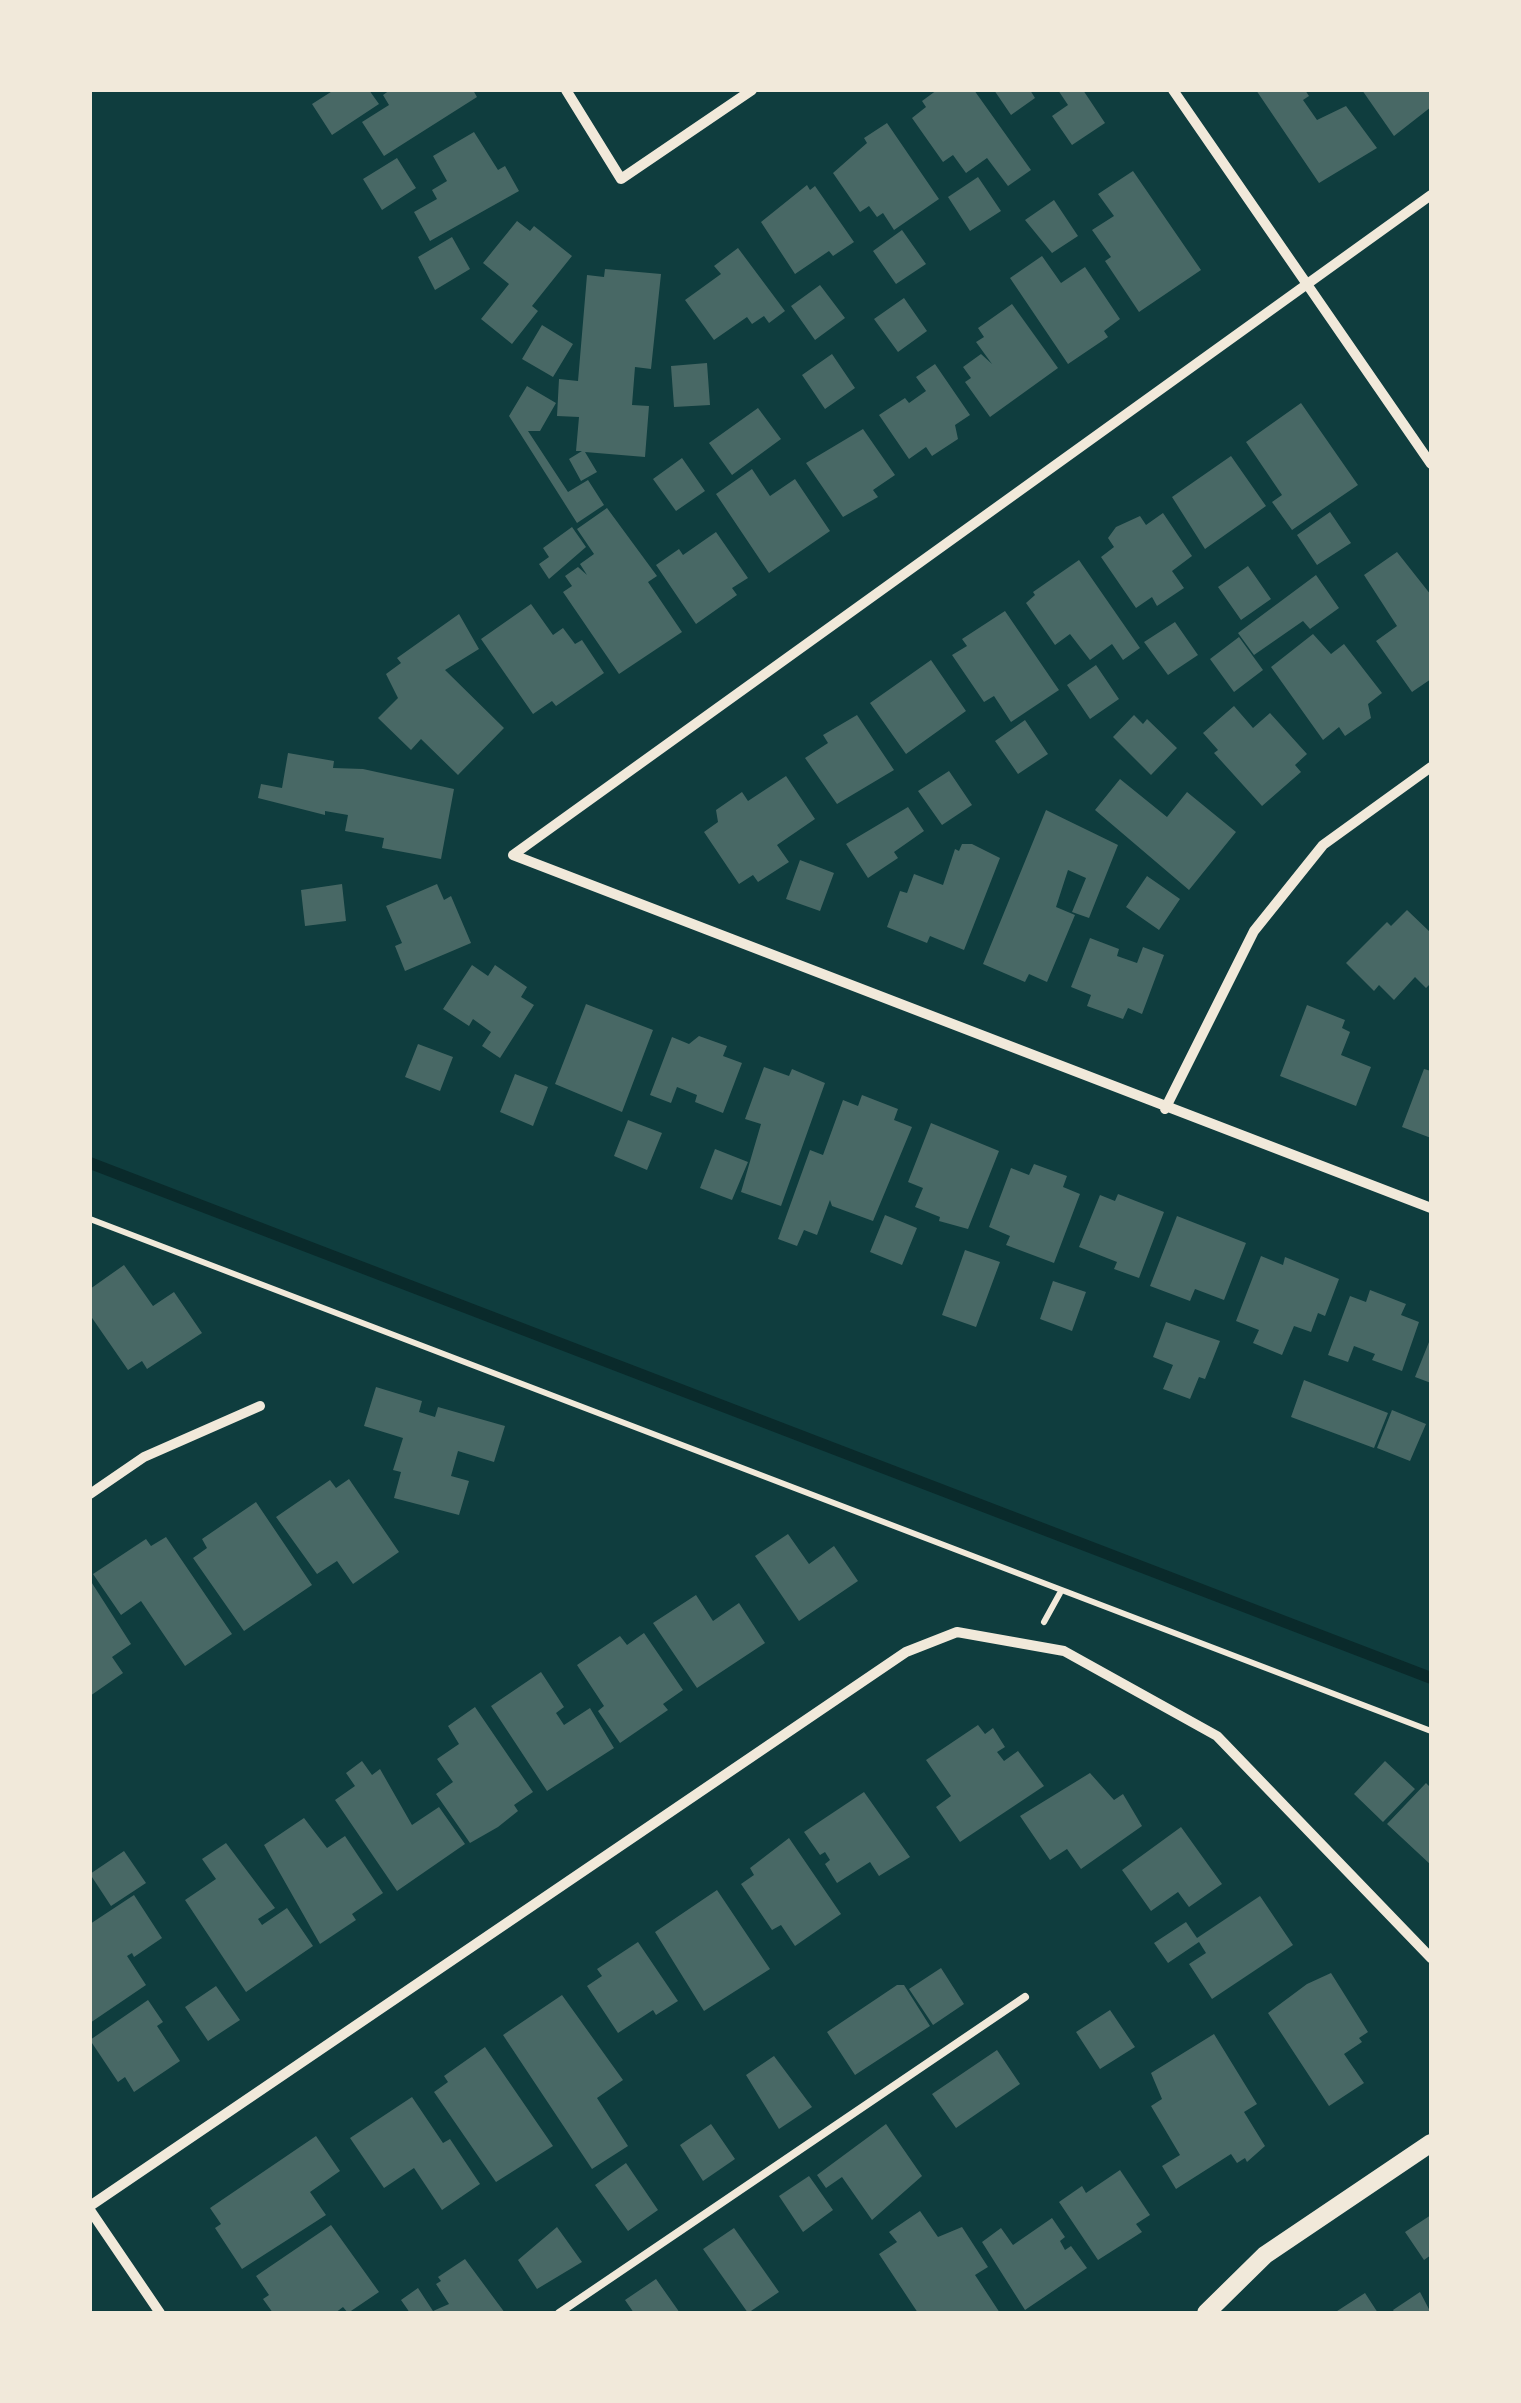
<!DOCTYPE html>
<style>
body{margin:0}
#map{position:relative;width:1521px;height:2403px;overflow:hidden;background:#0f3d3e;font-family:Karla,sans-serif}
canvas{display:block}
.frame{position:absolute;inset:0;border:92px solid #f1e9da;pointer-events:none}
</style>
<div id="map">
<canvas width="1521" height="2403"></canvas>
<div class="frame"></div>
</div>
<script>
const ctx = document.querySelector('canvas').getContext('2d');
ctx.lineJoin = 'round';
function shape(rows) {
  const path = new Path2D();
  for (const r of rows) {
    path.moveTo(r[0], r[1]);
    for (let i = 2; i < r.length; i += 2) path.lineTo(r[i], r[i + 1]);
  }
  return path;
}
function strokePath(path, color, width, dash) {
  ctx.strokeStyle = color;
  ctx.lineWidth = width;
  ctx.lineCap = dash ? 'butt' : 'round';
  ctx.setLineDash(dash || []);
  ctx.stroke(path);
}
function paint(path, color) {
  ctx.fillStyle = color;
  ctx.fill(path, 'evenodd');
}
const stream = shape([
 [90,1163,1431,1678]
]);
const building = shape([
 [334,90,369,90,379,104,332,135,312,104],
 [390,90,473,90,477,97,384,156,362,122,389,105,383,95],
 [937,90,974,90,1031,170,1008,186,987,158,966,173,953,155,943,162,912,118,926,107,922,101],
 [994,90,1030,90,1035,98,1011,115],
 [1058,90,1083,90,1105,123,1072,145,1052,116,1068,105],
 [1256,90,1305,90,1309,96,1303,100,1317,120,1346,106,1377,148,1319,183],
 [1362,90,1431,90,1431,107,1394,136],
 [887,123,939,199,894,230,883,213,877,217,869,206,860,212,833,173,867,143,864,138],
 [474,132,498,170,505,166,519,191,430,241,414,212,437,199,432,190,447,181,433,156],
 [397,158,416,188,382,210,363,179],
 [1133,171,1201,270,1139,312,1105,261,1111,257,1092,230,1114,216,1098,194],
 [978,177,1001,211,970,231,948,197],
 [807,185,810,190,815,186,854,242,833,256,829,251,795,274,761,222],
 [1054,200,1078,236,1052,253,1025,220],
 [517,221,530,231,534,226,572,256,532,306,538,311,512,344,481,319,509,284,483,263],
 [902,230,926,264,896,284,873,251],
 [452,237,470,269,435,290,418,257],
 [738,248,785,311,769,323,764,316,752,324,747,317,714,340,685,300,721,274,714,266],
 [1042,256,1061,283,1085,267,1120,319,1104,331,1108,337,1068,364,1010,278],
 [605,269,661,274,651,369,635,367,632,405,649,406,645,457,585,452,597,472,581,481,569,459,582,451,576,451,579,417,557,416,559,379,578,381,587,275,604,277],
 [820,285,845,318,815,340,791,306],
 [904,298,927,331,898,352,874,319],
 [1012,304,1058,368,990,417,965,382,971,378,963,367,981,354,992,364,976,342,984,337,978,328],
 [542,325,573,344,553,377,522,359],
 [832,354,855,388,825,409,802,375],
 [707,363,710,405,674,407,671,366],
 [935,364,970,415,955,425,958,439,932,456,926,447,909,459,879,415,905,398,909,403,926,391,916,377],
 [527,386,556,403,540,431,528,431,568,492,588,480,604,505,577,523,509,416],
 [1301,403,1358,485,1292,530,1272,502,1282,495,1246,442],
 [758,408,781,439,732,475,709,443],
 [863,429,895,475,873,490,878,497,843,517,806,463],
 [1231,456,1266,506,1205,549,1172,497],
 [682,458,705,491,676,511,653,479],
 [752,469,770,496,795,479,830,531,769,573,716,494],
 [607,508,657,576,648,582,682,632,619,674,563,592,572,586,565,576,578,567,587,575,580,564,594,554,577,529],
 [1330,512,1351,543,1317,565,1297,535],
 [1163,513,1192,556,1172,571,1184,588,1157,606,1152,597,1136,608,1101,557,1114,547,1108,538,1116,527,1140,516,1146,525],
 [572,527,586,547,549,579,539,564,549,557,543,548],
 [716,532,748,578,732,588,737,595,696,624,656,565,679,549,683,555],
 [1397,552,1431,595,1431,679,1412,692,1376,641,1397,626,1364,575],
 [1079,560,1140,648,1123,660,1112,644,1090,660,1070,634,1055,645,1026,603,1035,595,1033,592],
 [1248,566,1271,599,1241,620,1218,587],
 [1316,575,1339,608,1310,629,1303,621,1254,655,1238,633],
 [531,604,553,635,563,628,575,644,582,640,604,673,556,706,552,701,533,714,481,639],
 [1005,611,1059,690,1011,722,994,696,984,702,952,655,967,646,962,639],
 [459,614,479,649,445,670,504,728,458,775,421,739,411,750,378,718,398,698,386,674,401,663,397,658],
 [1175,622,1198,655,1168,675,1144,642],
 [1313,634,1331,654,1344,644,1382,693,1368,704,1371,718,1345,736,1339,727,1323,740,1271,667],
 [1239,637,1263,670,1234,692,1210,659],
 [931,660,966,711,906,754,870,703],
 [1096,665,1119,699,1090,719,1067,685],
 [1234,706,1253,728,1270,713,1307,754,1295,765,1301,772,1262,806,1214,753,1218,750,1203,733],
 [857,715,894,770,837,804,805,758,828,743,823,735],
 [1134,715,1143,724,1147,719,1177,748,1151,775,1113,737],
 [1025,720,1048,754,1018,774,995,741],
 [288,753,334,761,333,768,363,769,454,789,441,859,382,848,384,838,345,831,348,815,325,811,325,815,258,798,261,784,282,788],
 [949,771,972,805,942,825,918,791],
 [786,776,815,819,777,845,789,862,758,882,753,875,739,884,704,832,718,822,716,810,742,792,748,801],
 [1120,779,1167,817,1187,792,1236,832,1189,890,1095,810],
 [908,807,924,831,894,852,898,858,868,878,846,844],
 [1046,810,1118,845,1089,918,1072,912,1086,878,1068,870,1056,907,1075,915,1047,982,1029,974,1025,982,983,964],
 [962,844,972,844,1000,858,964,950,930,936,927,943,887,927,900,891,907,893,914,874,943,885,955,849,959,851],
 [800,860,834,873,820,911,786,899],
 [1147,876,1180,899,1159,930,1126,907],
 [342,884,346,921,305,926,301,890],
 [437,884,444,900,451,896,471,943,405,971,395,946,402,943,386,906],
 [1407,910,1431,933,1431,983,1426,988,1415,977,1394,1000,1379,985,1374,991,1346,963,1387,922,1391,926],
 [1090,938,1119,949,1117,956,1137,963,1143,947,1164,955,1142,1014,1128,1008,1123,1019,1087,1006,1091,995,1071,987],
 [472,965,488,976,495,965,527,987,521,997,534,1005,500,1058,482,1046,491,1032,473,1019,469,1026,443,1009],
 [586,1004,653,1030,622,1112,555,1084],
 [1307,1005,1345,1020,1342,1028,1350,1032,1341,1055,1371,1067,1356,1106,1280,1076],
 [699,1036,727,1046,723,1056,742,1063,723,1113,695,1102,697,1095,677,1087,671,1103,650,1095,672,1037,689,1044],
 [418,1044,453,1057,440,1091,405,1077],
 [764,1067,789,1076,792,1069,825,1083,781,1206,741,1192,761,1124,745,1119],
 [1424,1069,1431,1071,1431,1138,1402,1127],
 [515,1074,548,1087,533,1126,500,1112],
 [862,1095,898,1109,894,1120,912,1127,873,1221,832,1206,830,1200,817,1235,804,1230,797,1246,778,1239,810,1150,823,1155,843,1100,858,1106],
 [628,1120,662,1133,647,1170,614,1156],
 [931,1123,999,1151,968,1229,939,1221,940,1217,915,1207,923,1188,908,1182],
 [715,1149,748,1162,732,1200,700,1188],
 [1034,1164,1067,1176,1063,1187,1080,1194,1054,1263,1006,1245,1010,1236,989,1227,1011,1168,1029,1175],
 [1118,1194,1164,1212,1139,1278,1114,1269,1117,1262,1079,1247,1100,1195,1115,1201],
 [885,1215,917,1228,902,1265,870,1252],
 [1177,1216,1246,1243,1224,1300,1195,1289,1190,1301,1150,1286],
 [965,1250,1000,1262,976,1327,942,1315],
 [1261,1256,1283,1265,1285,1257,1339,1279,1325,1316,1318,1313,1311,1332,1294,1326,1282,1355,1253,1343,1259,1330,1236,1321],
 [124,1265,153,1306,174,1292,202,1333,147,1369,142,1361,128,1370,90,1315,90,1289],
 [1053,1281,1086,1292,1072,1331,1040,1319],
 [1370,1290,1406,1304,1401,1315,1419,1322,1402,1371,1372,1360,1375,1354,1354,1346,1348,1362,1328,1355,1350,1296,1366,1302],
 [1166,1322,1220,1341,1205,1379,1199,1377,1190,1399,1163,1389,1173,1365,1153,1357],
 [1431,1337,1431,1383,1415,1377],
 [1304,1380,1388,1413,1374,1448,1291,1417],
 [376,1387,422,1401,419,1412,435,1417,438,1407,505,1426,494,1462,458,1451,451,1476,469,1481,459,1515,394,1498,401,1472,393,1470,403,1438,364,1426],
 [1392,1410,1426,1424,1410,1461,1377,1448],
 [349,1479,399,1552,353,1584,337,1561,317,1574,276,1517,330,1480,336,1488],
 [256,1502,312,1585,244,1631,193,1558,207,1548,202,1539],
 [788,1534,809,1564,834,1546,858,1581,799,1621,755,1556],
 [166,1537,232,1634,185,1666,141,1601,121,1615,93,1574,146,1539,151,1546],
 [90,1580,131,1644,112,1657,123,1673,90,1696],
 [696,1595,713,1621,739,1603,765,1643,697,1688,653,1623],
 [644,1633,683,1690,663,1704,668,1710,620,1743,598,1711,604,1706,577,1665,620,1636,627,1645],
 [541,1672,564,1707,556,1713,564,1725,590,1708,614,1748,547,1791,491,1706],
 [475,1707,533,1792,514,1805,518,1811,498,1827,470,1843,436,1794,453,1782,437,1759,459,1744,448,1726],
 [978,1725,985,1734,993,1728,1005,1747,997,1752,1004,1761,1018,1751,1044,1786,960,1842,936,1807,951,1796,926,1760],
 [362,1761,372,1775,380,1769,412,1825,439,1807,465,1844,397,1891,335,1800,355,1786,346,1773],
 [1385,1761,1415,1789,1383,1822,1354,1794],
 [1090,1773,1114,1800,1123,1794,1142,1826,1081,1869,1067,1849,1050,1860,1020,1816],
 [1426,1783,1431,1788,1431,1865,1387,1824],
 [864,1792,910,1857,879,1876,870,1862,837,1883,825,1864,830,1860,825,1852,820,1855,804,1832],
 [304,1818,327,1848,345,1836,383,1893,352,1914,356,1920,320,1944,264,1845],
 [1181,1827,1222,1884,1189,1907,1178,1892,1151,1911,1122,1870],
 [789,1838,841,1914,795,1946,781,1925,772,1930,741,1884,754,1875,750,1868],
 [226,1843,275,1908,258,1919,262,1925,287,1908,313,1946,246,1992,185,1900,216,1879,202,1859],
 [124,1851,146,1883,111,1906,90,1874],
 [717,1890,770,1969,704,2011,655,1932],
 [134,1895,162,1938,134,1957,132,1953,127,1956,146,1985,90,2023,90,1924],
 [1260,1896,1293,1945,1212,1999,1189,1964,1206,1953,1199,1942,1168,1963,1154,1943,1186,1922,1197,1938],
 [638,1942,678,2001,656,2015,653,2010,618,2033,587,1986,602,1976,597,1969],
 [941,1968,964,2004,933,2025,909,1989],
 [1331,1973,1368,2032,1359,2038,1362,2042,1344,2054,1364,2083,1329,2106,1268,2013,1307,1984],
 [897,1985,904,1985,930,2026,855,2075,827,2032],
 [216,1986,240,2020,208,2041,185,2007],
 [562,1995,623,2080,597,2098,628,2146,592,2169,503,2035],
 [148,2000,163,2022,157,2026,180,2061,134,2092,125,2077,118,2082,90,2040],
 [1110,2010,1135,2047,1100,2069,1076,2032],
 [1214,2034,1257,2104,1244,2112,1265,2146,1247,2162,1245,2158,1237,2163,1231,2154,1176,2189,1162,2166,1180,2155,1151,2106,1162,2099,1151,2073],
 [485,2047,553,2146,496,2182,434,2092,448,2082,444,2076],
 [997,2050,1020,2084,956,2128,932,2094],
 [774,2056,812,2107,779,2129,746,2075],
 [412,2097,443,2143,450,2139,480,2184,442,2210,414,2168,384,2188,350,2138],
 [711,2124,735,2159,703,2181,680,2145],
 [886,2124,922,2176,872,2220,842,2177,826,2188,817,2175],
 [316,2136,340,2171,310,2192,326,2215,242,2269,215,2228,221,2224,210,2208],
 [626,2163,658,2210,628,2231,595,2185],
 [1120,2170,1150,2215,1136,2224,1142,2232,1098,2260,1059,2202,1082,2186,1086,2193],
 [809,2176,833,2210,803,2232,779,2196],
 [920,2211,938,2237,962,2227,988,2267,975,2275,1000,2313,918,2313,879,2254,897,2242,889,2232],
 [1431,2215,1431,2255,1424,2260,1405,2232],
 [1052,2218,1065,2237,1060,2241,1065,2250,1071,2246,1087,2268,1025,2310,982,2242,1001,2228,1013,2245],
 [331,2225,379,2292,348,2313,343,2307,335,2313,273,2313,263,2299,269,2295,256,2276],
 [557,2227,582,2262,537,2289,518,2260],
 [734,2228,779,2292,748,2313,703,2249],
 [465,2259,505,2313,410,2313,401,2300,418,2288,433,2311,449,2304,436,2284,441,2281,438,2277],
 [656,2279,680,2313,634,2313,625,2300],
 [1420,2292,1431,2313,1395,2313,1393,2310],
 [1365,2293,1378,2313,1334,2313]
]);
const path = shape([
 [90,1219,1431,1731],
 [1044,1622,1060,1593]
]);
const service = shape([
 [559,2313,1025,1997]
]);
const minor = shape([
 [566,90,621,179,752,90],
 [1173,90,1431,464],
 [513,855,1431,195],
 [513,855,1431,1208],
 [1165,1109,1254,931,1323,845,1431,767],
 [90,1494,144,1457,260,1406],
 [90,2206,906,1652,957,1632,1064,1651,1217,1736,1431,1958],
 [90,2210,160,2313]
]);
const tertiary = shape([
 [1206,2313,1265,2255,1431,2143]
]);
strokePath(stream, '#0a2a2b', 12);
paint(building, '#486865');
strokePath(path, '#f1e9da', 6);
strokePath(service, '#f1e9da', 8);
strokePath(minor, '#f1e9da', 10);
strokePath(tertiary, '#f1e9da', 18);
</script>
